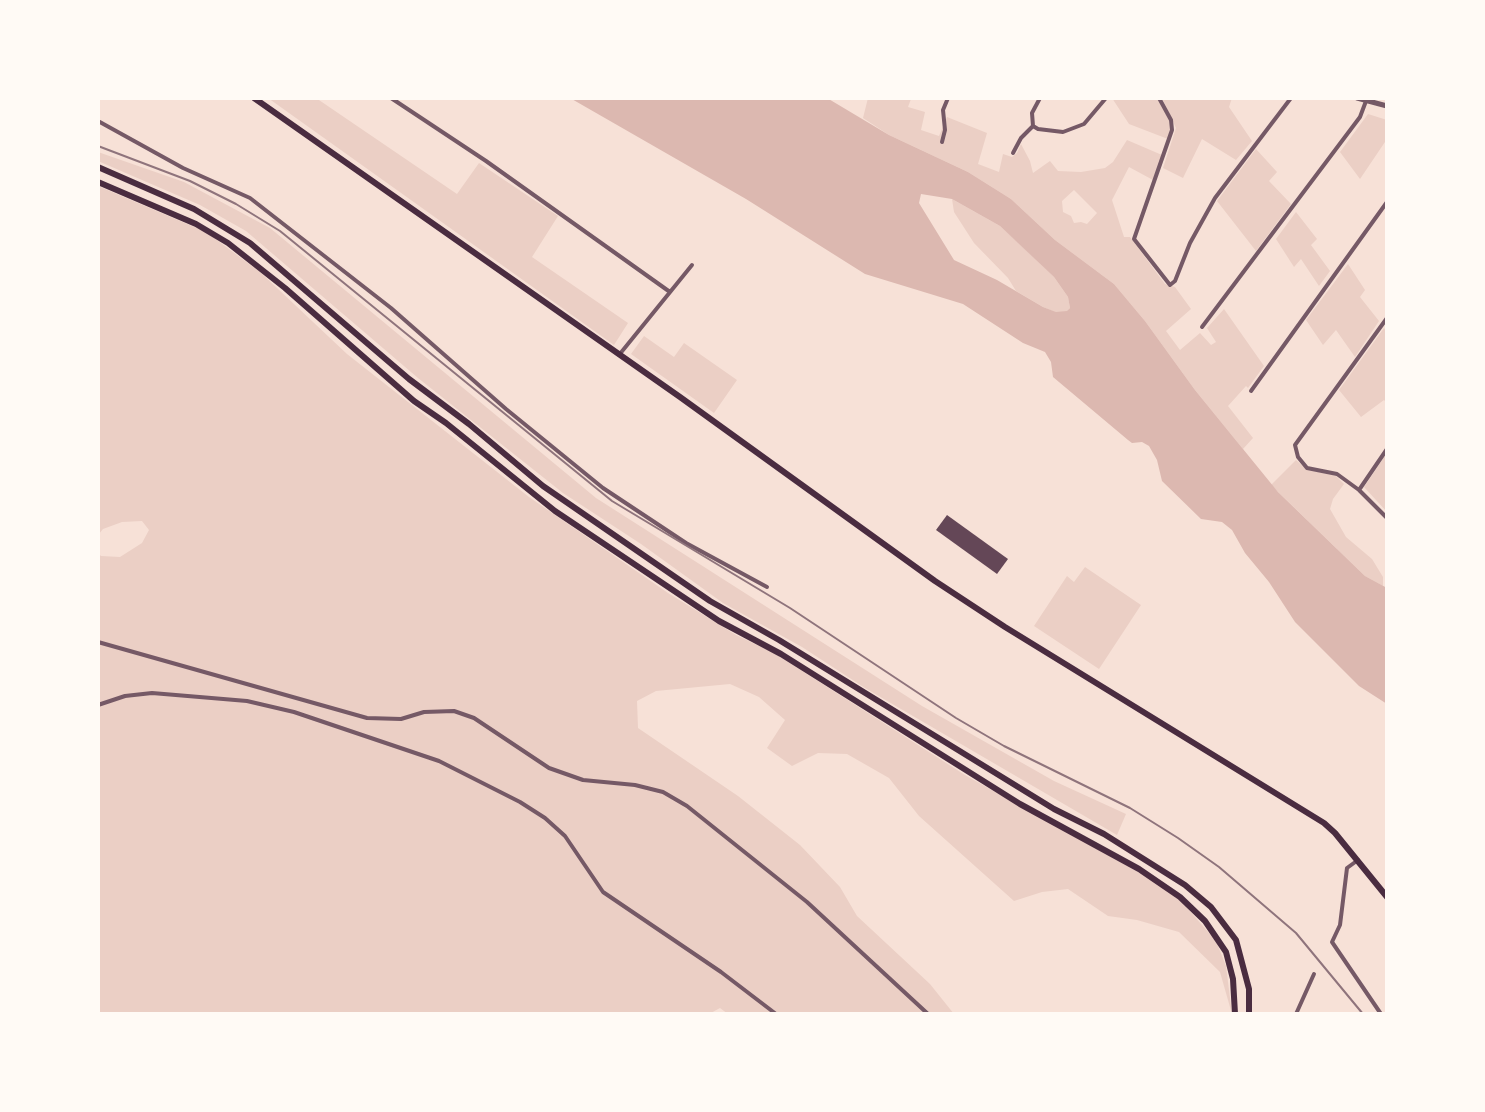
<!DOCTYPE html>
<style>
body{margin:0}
#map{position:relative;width:1485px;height:1112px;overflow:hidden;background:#f7e1d7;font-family:"Libre Baskerville",serif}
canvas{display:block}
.frame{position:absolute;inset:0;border:100px solid #fffaf5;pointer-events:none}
</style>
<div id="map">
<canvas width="1485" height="1112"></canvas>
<div class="frame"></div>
</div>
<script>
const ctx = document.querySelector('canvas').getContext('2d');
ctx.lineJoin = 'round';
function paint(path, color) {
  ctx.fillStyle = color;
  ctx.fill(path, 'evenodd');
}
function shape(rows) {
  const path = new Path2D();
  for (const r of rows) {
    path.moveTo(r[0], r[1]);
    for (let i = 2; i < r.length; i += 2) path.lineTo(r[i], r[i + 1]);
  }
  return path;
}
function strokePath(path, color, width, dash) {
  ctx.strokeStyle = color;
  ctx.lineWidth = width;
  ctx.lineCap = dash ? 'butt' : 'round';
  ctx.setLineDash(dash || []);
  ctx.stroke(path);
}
const green = shape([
 [268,98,316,98,457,194,479,163,558,216,532,257,628,323,614,345],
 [868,98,911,99,908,107,925,112,921,130,939,136,947,117,987,133,978,164,999,172,1003,154,1012,157,1017,153,1021,144,1030,161,1033,173,1050,161,1058,171,1081,172,1105,168,1113,162,1127,140,1162,155,1153,180,1129,167,1112,200,1124,237,1130,237,1165,284,1175,287,1191,309,1166,331,1180,350,1200,333,1211,345,1216,342,1207,328,1224,309,1264,366,1248,388,1246,386,1228,406,1253,438,1243,449,1195,390,1145,321,1114,284,1055,240,1011,199,968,172,889,135,863,118],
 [1074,190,1097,213,1087,224,1081,222,1074,223,1071,216,1063,212,1062,201],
 [1112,98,1157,98,1171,123,1168,139,1129,124],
 [1162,98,1232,98,1229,107,1252,141,1236,160,1202,139,1183,178,1163,168,1176,128],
 [1368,114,1387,120,1387,139,1360,179,1340,152],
 [1256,149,1277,172,1269,181,1291,204,1256,251,1217,201],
 [98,152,184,182,270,228,596,498,922,706,1054,781,1126,814,1117,835,865,688,802,647,723,603,641,544,563,493,418,378,246,231,200,205,98,161],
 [98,186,206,232,260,272,347,354,529,497,668,593,736,635,774,653,965,775,1152,880,1181,901,1216,941,1226,966,1232,1014,1220,972,1179,932,1137,920,1108,916,1068,889,1042,892,1014,901,919,816,889,778,847,754,818,753,792,766,767,748,785,720,759,697,730,684,656,691,637,701,638,728,738,796,800,845,840,887,857,916,930,984,954,1014,728,1014,720,1008,709,1014,98,1014,98,553,101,556,120,557,142,543,149,530,142,521,122,522,103,529,98,535],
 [952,199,1000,226,1023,247,1054,277,1068,297,1070,308,1067,312,1055,312,1043,307,1016,291,1008,278,974,243,954,212],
 [1296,212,1317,239,1311,245,1330,271,1319,286,1301,259,1294,267,1276,239],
 [1348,264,1365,290,1360,297,1379,321,1355,357,1336,330,1323,345,1306,320],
 [1384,328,1387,332,1387,403,1384,400,1361,417,1339,390],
 [644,336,674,357,684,343,737,380,714,413,631,354],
 [1387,453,1387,512,1364,487],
 [1296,460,1306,469,1336,476,1344,484,1333,499,1330,509,1346,537,1372,559,1383,577,1383,586,1365,576,1271,485],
 [1085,567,1141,605,1099,669,1034,626,1067,576,1074,582]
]);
const water = shape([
 [570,98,827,98,889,135,968,172,1011,199,1055,240,1114,284,1145,321,1195,390,1278,492,1365,576,1387,588,1387,704,1359,686,1295,622,1269,582,1245,553,1232,530,1222,522,1201,519,1162,481,1157,460,1149,446,1142,442,1132,443,1128,440,1053,377,1051,362,1045,352,1023,343,963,304,865,274,746,199],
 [921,194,952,199,1000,226,1054,277,1068,297,1070,308,1067,311,1056,312,1043,307,997,280,954,260,919,203]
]);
const building = shape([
 [947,515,1008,559,997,574,936,530]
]);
const minor = shape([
 [391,98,486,161,670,292],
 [1040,98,1032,113,1033,126,1038,129,1063,132,1084,124,1106,98],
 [1159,98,1171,120,1172,130,1134,239,1170,285,1175,281,1190,243,1215,198,1291,98],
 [98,121,183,168,250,198,391,308,506,409,603,488,686,543,767,587],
 [942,142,945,130,943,110,948,98],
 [1013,153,1021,138,1033,126],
 [1387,318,1295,445,1298,457,1307,468,1337,474,1359,490,1387,518],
 [1202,327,1360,117,1366,101],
 [619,355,692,265],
 [1251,391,1387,202],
 [1359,490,1387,449],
 [98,642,367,718,401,719,424,712,454,711,474,718,549,768,583,780,635,785,663,792,687,806,807,902,928,1014],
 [98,705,125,696,152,693,247,701,294,712,439,761,520,802,545,818,565,836,603,892,721,972,776,1014],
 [1358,860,1347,868,1340,925,1332,942,1381,1014],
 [1296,1014,1314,974]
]);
const tertiary = shape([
 [1357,98,1387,106]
]);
const trunk = shape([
 [254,98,680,397,935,581,1005,627,1324,823,1335,833,1387,897],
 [98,167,194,209,250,243,409,379,469,424,543,486,710,601,779,640,1054,809,1104,834,1185,885,1211,907,1236,940,1249,989,1249,1014],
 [98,182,196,224,228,243,285,288,414,401,446,423,555,511,719,621,781,654,1020,804,1139,869,1180,897,1205,921,1226,952,1233,979,1235,1014]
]);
const rail = shape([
 [98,146,190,181,236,204,280,231,612,501,790,608,956,718,1004,746,1130,808,1178,838,1219,867,1296,933,1363,1014]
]);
paint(green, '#ebcfc5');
paint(water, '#dcb8b0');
paint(building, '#644757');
strokePath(minor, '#755966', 4);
strokePath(tertiary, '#755966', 5);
strokePath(trunk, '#4a2c40', 6);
strokePath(rail, '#8f747c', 2);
</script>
